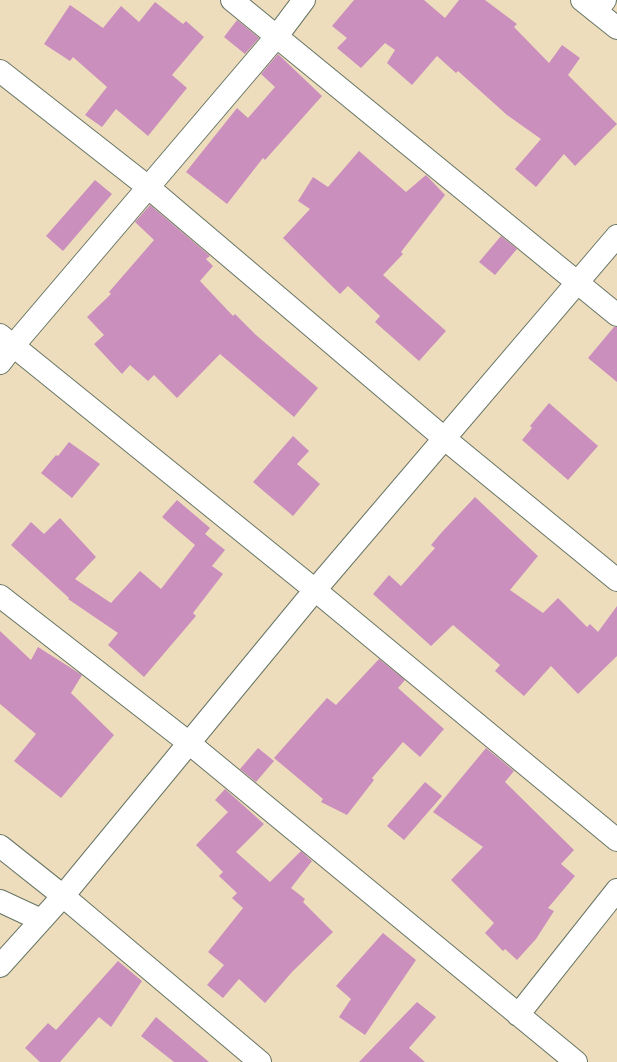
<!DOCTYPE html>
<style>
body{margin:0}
canvas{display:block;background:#eeddbc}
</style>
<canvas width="617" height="1062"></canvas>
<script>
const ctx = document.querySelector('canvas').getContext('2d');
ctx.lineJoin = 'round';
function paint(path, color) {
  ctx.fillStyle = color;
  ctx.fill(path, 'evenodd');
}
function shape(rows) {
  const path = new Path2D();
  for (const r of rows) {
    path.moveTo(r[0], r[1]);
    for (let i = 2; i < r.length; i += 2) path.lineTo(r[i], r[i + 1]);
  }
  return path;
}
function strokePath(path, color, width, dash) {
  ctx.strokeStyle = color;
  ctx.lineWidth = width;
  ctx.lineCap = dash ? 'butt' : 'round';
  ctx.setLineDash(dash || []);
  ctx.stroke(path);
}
const building = shape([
 [354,0,424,0,445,18,459,0,485,0,517,24,514,27,549,63,562,45,580,58,568,75,617,124,575,166,564,154,536,187,515,169,541,139,507,115,458,71,456,73,437,56,412,85,387,63,395,50,385,43,361,68,337,48,347,38,332,26],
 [155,2,183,24,186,21,204,37,172,75,187,88,148,136,116,109,102,127,85,115,107,87,73,57,70,61,44,44,70,5,103,28,121,6,139,22],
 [237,20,259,38,245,54,224,37],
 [278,54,322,96,265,160,263,158,227,204,186,172,237,108,248,118,275,87,261,74],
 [359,151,406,192,426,175,445,195,401,252,403,254,383,275,446,331,419,361,375,322,380,316,348,286,340,294,283,238,310,209,298,201,313,177,328,187],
 [95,180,112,194,63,251,46,236],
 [150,205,210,256,206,259,213,266,200,281,233,316,235,314,256,335,318,388,294,417,220,354,177,398,154,375,148,381,130,365,122,374,94,344,104,335,87,317,111,294,109,292,154,240,135,222],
 [501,236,517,249,495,275,479,262],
 [614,327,617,327,617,382,588,358],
 [549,403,598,446,568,480,522,440,532,428,530,426],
 [293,436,309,451,297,464,320,484,293,516,253,482],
 [69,442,100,464,72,498,41,473,56,455,58,456],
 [475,497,538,556,510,590,543,613,558,598,587,627,590,624,598,632,617,606,617,656,578,694,551,666,524,696,495,671,500,665,453,625,431,646,373,594,389,575,401,586,435,548,431,545,442,532],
 [177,500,210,528,205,534,225,550,212,566,223,574,193,613,196,616,144,677,108,645,118,633,68,599,69,598,11,545,31,522,44,534,60,518,96,557,75,579,111,603,140,571,161,589,195,545,162,517],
 [0,631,31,660,38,647,82,675,71,693,114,735,61,798,14,761,36,734,0,704],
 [379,659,405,680,398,688,444,729,420,757,403,742,372,778,374,780,347,815,321,802,323,799,274,758,327,698,336,705],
 [258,748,274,761,256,782,240,769],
 [486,748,514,771,505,782,574,850,561,864,575,876,548,908,554,911,536,939,517,960,505,949,503,951,485,933,494,923,451,880,483,847,433,812],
 [425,782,442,796,404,840,387,826],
 [225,789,264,824,236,852,270,882,301,851,312,861,291,888,305,899,303,902,333,932,292,972,265,1003,239,979,223,998,207,985,224,965,208,952,243,908,232,898,237,893,219,876,223,872,196,845,228,812,215,800],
 [383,933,416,960,365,1035,339,1017,351,999,336,986],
 [118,961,142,981,111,1027,99,1017,60,1062,40,1062,25,1048,48,1023,56,1030],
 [417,1002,436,1017,409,1048,425,1062,359,1062],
 [156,1017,209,1062,174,1062,141,1036]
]);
const minor = shape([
 [232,0,617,315],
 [596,11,605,0],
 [0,71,148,187,445,439,617,580],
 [0,335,315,590,617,840],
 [0,363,13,346,277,36,304,0],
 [0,596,189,743,576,1062],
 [0,846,63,896,260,1062],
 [0,901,41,920],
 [0,966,63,896,315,590,617,236],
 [518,1015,617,890]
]);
const major = shape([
 [582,0,617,28]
]);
paint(building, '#ca8fbd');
strokePath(minor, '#677564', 24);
strokePath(major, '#677564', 24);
strokePath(minor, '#fff', 22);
strokePath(major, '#fff', 22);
</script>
